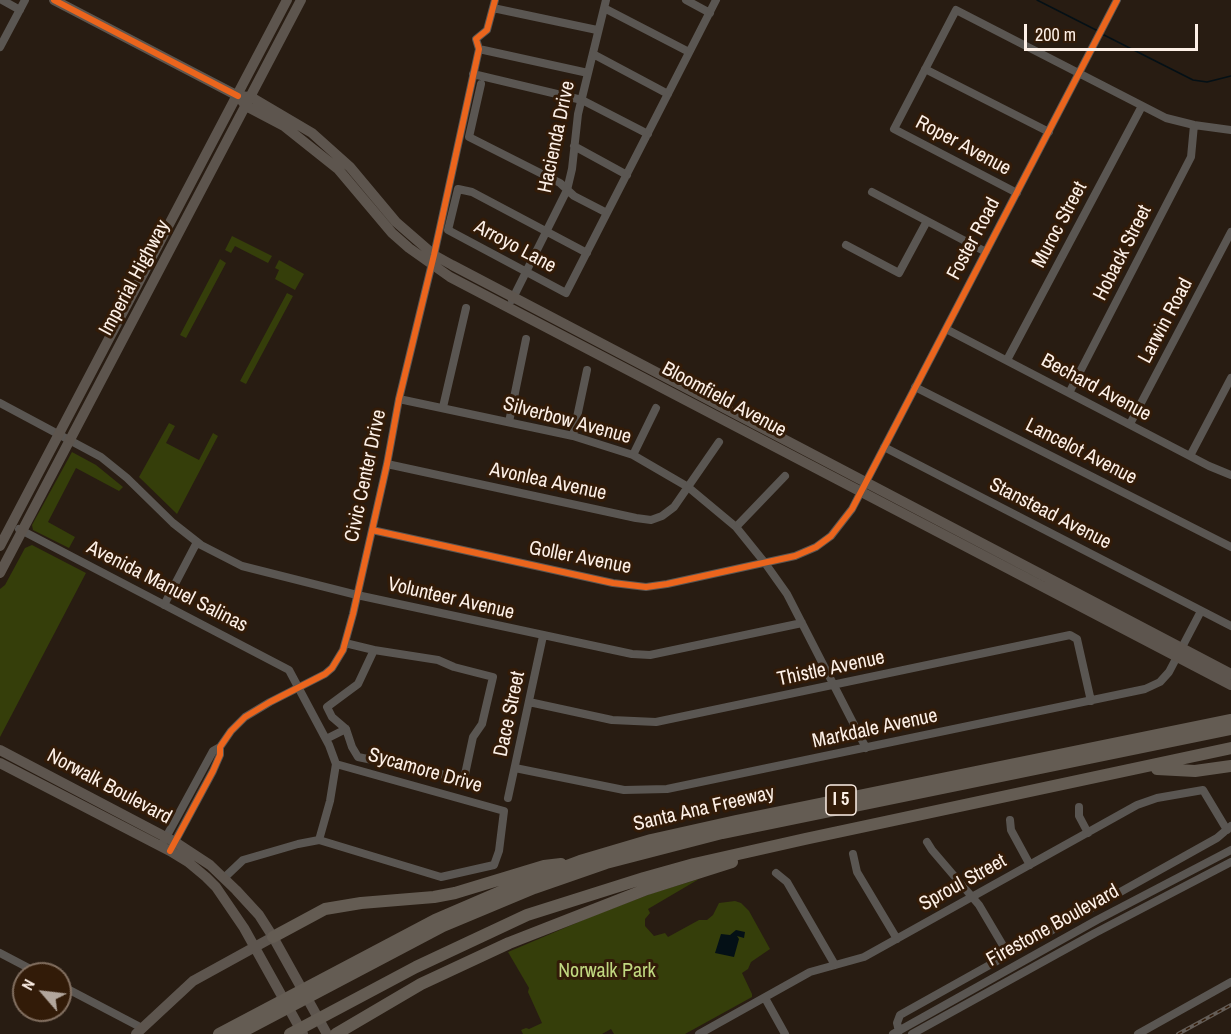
<!DOCTYPE html>
<style>
body{margin:0}
#map{position:relative;width:1231px;height:1034px;overflow:hidden;background:#281c12;font-family:"Archivo Narrow",sans-serif}
canvas{display:block}
.north{position:absolute;left:12px;top:962px;width:60px;height:60px;box-sizing:border-box;background:#321b08;border:2px solid #837061;border-radius:50%;rotate:298deg;font-size:16px;font-weight:700;line-height:24px;text-align:center;color:#fdf0e7}
.north::after{content:'';display:block;margin:auto;width:21px;height:27px;background:#b2a69c;clip-path:polygon(50% 0,100% 100%,50% 72%,0 100%)}
.scale{position:absolute;left:1024px;top:24px;width:174px;height:27px;box-sizing:border-box;border:3px solid #fdf0e7;border-top:0;padding-left:8px;font-size:18px;line-height:21px;white-space:nowrap;color:#fdf0e7;-webkit-text-stroke:4px #321b08;paint-order:stroke}
</style>
<div id="map">
<canvas width="1231" height="1034"></canvas>
<div class="north">N</div>
<div class="scale">200 m</div>
</div>
<script>
const ctx = document.querySelector('canvas').getContext('2d');
ctx.lineJoin = 'round';
function paint(path, color) {
  ctx.fillStyle = color;
  ctx.fill(path, 'evenodd');
}
function shape(rows) {
  const path = new Path2D();
  for (const r of rows) {
    path.moveTo(r[0], r[1]);
    for (let i = 2; i < r.length; i += 2) path.lineTo(r[i], r[i + 1]);
  }
  return path;
}
function strokePath(path, color, width, dash) {
  ctx.strokeStyle = color;
  ctx.lineWidth = width;
  ctx.lineCap = dash ? 'butt' : 'round';
  ctx.setLineDash(dash || []);
  ctx.stroke(path);
}
function label(font, color, halo, rows, align = 'center') {
  ctx.font = font + ' "Archivo Narrow",sans-serif';
  ctx.lineWidth = 6;
  ctx.setLineDash([]);
  ctx.textBaseline = 'middle';
  ctx.strokeStyle = halo;
  ctx.fillStyle = color;
  for (const [text, x, y, turn = 0] of rows) {
    ctx.save();
    ctx.translate(x, y);
    ctx.rotate((+turn || 0) * Math.PI / 180);
    ctx.textAlign = isNaN(turn) ? turn : align;
    if (halo) ctx.strokeText(text, 0, 0);
    ctx.fillText(text, 0, 0);
    ctx.restore();
  }
}
const green = shape([
 [232,236,272,256,268,263,235,246,231,253,225,250],
 [220,259,226,263,186,338,180,335],
 [279,260,304,274,295,290,275,279,279,270,275,268],
 [287,293,293,296,246,384,240,381],
 [169,423,175,426,166,443,199,460,213,433,218,436,177,514,139,477],
 [72,452,96,465,123,487,119,491,76,468,48,522,75,537,69,548,33,530,32,525],
 [32,545,86,573,0,737,0,589,5,585,25,548],
 [699,879,648,909,650,913,645,919,645,926,654,936,665,933,668,937,699,920,707,920,713,915,719,903,735,901,741,903,749,911,770,949,751,962,748,969,742,973,752,994,752,997,685,1034,614,1034,611,1029,602,1034,523,1034,521,1030,526,1028,529,1029,542,1023,528,992,529,988,508,952,595,915,653,893]
]);
const water = shape([
 [736,930,745,932,744,938,737,936,739,939,734,957,715,953,721,934,730,935]
]);
const stream = shape([
 [1037,0,1098,31],
 [1102,34,1193,80,1207,82,1231,76]
]);
const minor = shape([
 [2,0,20,10],
 [686,0,710,13],
 [493,8,597,30],
 [604,8,689,52],
 [0,47,25,0],
 [479,49,588,73],
 [593,54,668,94],
 [925,69,1049,132],
 [473,74,582,100,648,134],
 [481,84,469,137,560,183,574,196,607,213],
 [574,146,627,175],
 [872,192,986,252],
 [1017,193,894,129,956,10,1166,118,1194,125,1231,130],
 [846,245,899,273,927,221],
 [587,253,472,192,458,189,448,230,566,293,716,0],
 [512,300,567,190,572,169,578,114,606,0],
 [946,329,1209,466,1231,475],
 [1007,360,1142,106],
 [915,387,1231,547],
 [1069,393,1191,157,1194,125],
 [399,399,573,436,633,455,688,487,736,527,765,563,787,594,866,748],
 [0,403,101,457,127,478,173,523,201,545,242,566,357,595,632,654,650,655,802,623],
 [443,407,466,308],
 [509,422,526,339],
 [1130,424,1231,232],
 [573,436,587,370],
 [884,447,1231,626],
 [633,455,656,408],
 [1190,456,1231,378],
 [387,464,636,518,651,520,662,516,674,507,719,442],
 [736,527,785,476],
 [19,529,289,670,329,745,336,764,330,801,319,840],
 [372,530,613,583,646,587,667,584,795,556,816,547,831,536,852,509,1117,0],
 [164,605,197,542],
 [345,643,374,650],
 [529,702,612,720,656,722,1070,635,1077,639,1091,701],
 [326,739,346,729,352,747,358,757,464,779,473,737,482,724,493,677,454,667,438,660,374,650,358,684,327,707,332,717,346,729],
 [515,768,624,790,667,789,1145,689,1160,682,1169,672,1201,611],
 [508,798,543,636],
 [1079,807,1079,816,1088,833],
 [1010,820,1011,830,1030,865],
 [164,841,213,751,220,747],
 [927,842,932,850,979,905,1008,954],
 [172,847,213,771,220,755,220,747,231,731,245,717,270,702,325,674,332,668,343,650,353,614,387,464,399,399,434,255,479,49,476,39,487,30,495,0],
 [853,854,857,872,897,939],
 [776,873,787,882,835,965],
 [224,878,243,860,298,844,319,840,441,877,494,865,499,851,504,811,336,764],
 [0,953,40,974],
 [60,985,142,1028],
 [765,998,785,1034],
 [899,1031,897,1023,900,1015,1217,838,1231,826],
 [699,1034,810,972,864,957,1137,805,1157,798,1203,790,1227,830],
 [893,1034,1097,920,1231,850],
 [912,1034,1095,933,1231,862],
 [1138,1034,1231,982]
]);
const major = shape([
 [54,0,238,96,251,97,312,133,350,167,396,222,434,255,452,265,1231,674],
 [238,96,246,106,284,126,338,169,392,233,409,248,450,277,1231,685],
 [0,546,287,0],
 [0,573,301,0],
 [0,750,175,842,210,865,236,890,259,915,273,937,327,1034],
 [0,763,170,851,188,862,206,877,216,887,244,928,303,1034],
 [136,1034,193,981,273,937]
]);
const highway = shape([
 [1157,769,1195,771,1231,766],
 [273,937,325,909,361,903,434,897,455,893,544,866,561,864],
 [219,1034,435,920,521,883,580,861,651,840,736,821,1231,720],
 [238,1034,443,926,534,888,606,863,722,833,1231,729],
 [290,1034,416,967,527,915,644,878,694,864,805,839,1231,748],
 [336,1034,421,984,509,943,647,889,732,862]
]);
const rail = shape([
 [1178,1034,1231,1005]
]);
const cycleway = shape([
 [54,0,238,96],
 [372,530,613,583,646,587,667,584,795,556,816,547,831,536,852,509,1117,0],
 [170,851,213,771,220,755,220,747,231,731,245,717,270,702,325,674,332,668,343,650,353,614,387,464,399,399,434,255,479,49,476,39,487,30,495,0]
]);
const shields = [
 [841,800,30]
];
const shieldNames = [
 ["I 5",841,800]
];
const streetNames = [
 ["Hacienda Drive",557,137,-78],
 ["Roper Avenue",963,146,28],
 ["Muroc Street",1060,225,-62],
 ["Foster Road",974,239,-62],
 ["Arroyo Lane",515,247,28],
 ["Hoback Street",1123,253,-63],
 ["Imperial Highway",135,278,-62],
 ["Larwin Road",1166,321,-62],
 ["Bechard Avenue",1096,388,28],
 ["Bloomfield Avenue",724,400,28],
 ["Silverbow Avenue",567,421,15],
 ["Lancelot Avenue",1081,452,27],
 ["Civic Center Drive",366,476,-78],
 ["Avonlea Avenue",548,482,12],
 ["Stanstead Avenue",1050,514,27],
 ["Goller Avenue",580,558,11],
 ["Avenida Manuel Salinas",167,587,27],
 ["Volunteer Avenue",451,599,13],
 ["Thistle Avenue",831,669,-12],
 ["Dace Street",510,714,-78],
 ["Markdale Avenue",875,729,-12],
 ["Sycamore Drive",425,771,16],
 ["Norwalk Boulevard",109,787,28],
 ["Santa Ana Freeway",704,809,-13],
 ["Sproul Street",963,883,-29],
 ["Firestone Boulevard",1053,926,-29]
];
const parkNames = [
 ["Norwalk Park",607,972]
];
paint(green, '#353e0a');
paint(water, '#041016');
strokePath(stream, '#041016', 1.5);
strokePath(minor, '#5a5652', 8);
strokePath(major, '#5d554e', 10);
strokePath(highway, '#645c53', 12);
strokePath(rail, '#645d57', 4);
strokePath(rail, '#321b08', 1.5, [4.5]);
strokePath(cycleway, '#eb651d', 6);
for (const [x, y, w] of shields) {
  const box = new Path2D();
  box.roundRect(x - w / 2, y - 15, w, 30, 4.5);
  ctx.fillStyle = '#321b08';
  ctx.fill(box);
  strokePath(box, '#fdf0e7', 1.5);
}
label('bold 18px', '#fdf0e7', null, shieldNames);
label('20px', '#fdf0e7', '#321b08', streetNames);
label('20px', '#c0d880', '#321b08', parkNames);
</script>
